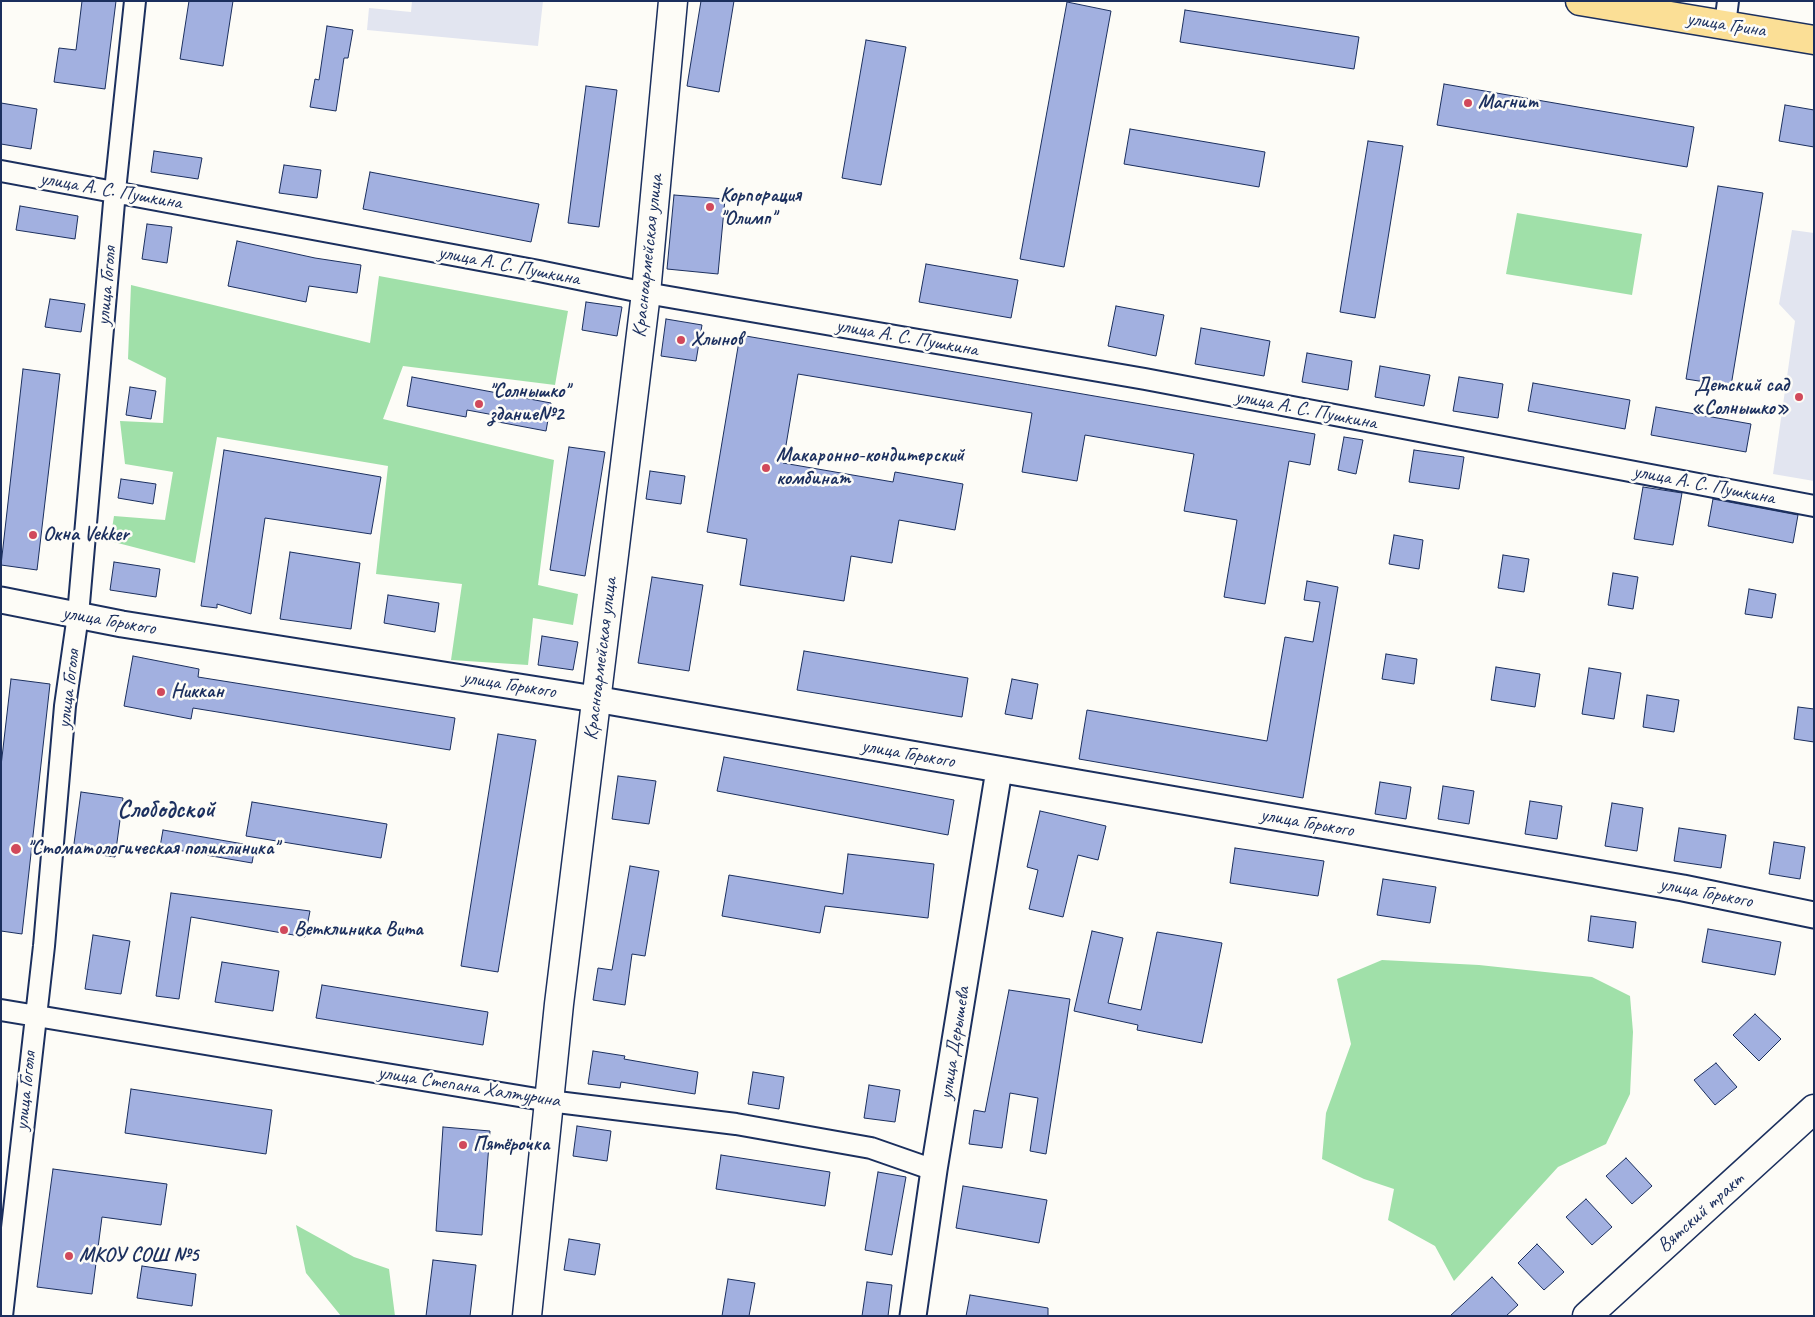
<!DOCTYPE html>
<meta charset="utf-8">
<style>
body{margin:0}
#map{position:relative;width:1815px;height:1317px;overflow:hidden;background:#fdfcf7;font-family:Caveat,sans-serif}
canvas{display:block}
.frame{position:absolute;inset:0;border:2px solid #1b2f5e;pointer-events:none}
</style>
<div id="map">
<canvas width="1815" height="1317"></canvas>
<div class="frame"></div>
</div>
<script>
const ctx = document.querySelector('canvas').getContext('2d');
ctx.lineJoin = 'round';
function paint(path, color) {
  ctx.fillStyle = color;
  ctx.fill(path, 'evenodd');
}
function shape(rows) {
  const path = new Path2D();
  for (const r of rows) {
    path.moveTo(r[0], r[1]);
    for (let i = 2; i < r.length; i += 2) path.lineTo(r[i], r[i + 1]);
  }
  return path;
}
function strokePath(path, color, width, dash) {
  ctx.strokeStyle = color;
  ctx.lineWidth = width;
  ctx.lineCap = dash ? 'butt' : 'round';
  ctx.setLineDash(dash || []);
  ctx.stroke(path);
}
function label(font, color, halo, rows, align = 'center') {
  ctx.font = font + ' Caveat,sans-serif';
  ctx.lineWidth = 5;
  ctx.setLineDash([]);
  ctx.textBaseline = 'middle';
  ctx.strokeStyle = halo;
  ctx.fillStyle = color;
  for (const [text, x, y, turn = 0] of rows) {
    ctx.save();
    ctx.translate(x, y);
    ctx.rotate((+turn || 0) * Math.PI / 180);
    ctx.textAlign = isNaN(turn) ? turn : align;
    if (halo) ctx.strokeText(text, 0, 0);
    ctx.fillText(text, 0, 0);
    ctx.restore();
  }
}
const built = shape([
 [412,1,543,1,538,46,367,30,369,8,411,12],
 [1792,230,1814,233,1814,481,1773,474,1795,321,1779,304]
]);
const green = shape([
 [1517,213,1642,234,1632,295,1506,274],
 [379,276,568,311,555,385,403,366,383,419,554,460,538,585,578,594,573,625,533,618,528,665,451,660,462,584,376,574,388,466,217,437,195,563,110,541,114,516,165,520,173,472,125,464,120,421,163,423,166,378,128,359,131,285,370,343],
 [1382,960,1479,965,1592,977,1630,996,1633,1032,1630,1094,1606,1144,1558,1167,1454,1281,1435,1246,1388,1220,1394,1189,1364,1179,1322,1159,1326,1113,1351,1044,1337,979],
 [296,1225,354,1257,389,1269,395,1316,341,1316,306,1273]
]);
const building = shape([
 [82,1,116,1,105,89,54,82,59,48,76,50,82,1],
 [189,1,233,1,223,66,180,59,189,1],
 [701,1,734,1,719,92,687,86,701,1],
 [1067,2,1111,11,1064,267,1020,259,1067,2],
 [1185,10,1359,37,1354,69,1180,42,1185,10],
 [327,26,353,30,348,58,344,58,336,111,310,107,315,79,319,80,327,26],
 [866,40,906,47,881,185,842,178,866,40],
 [1444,84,1694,127,1687,167,1437,125,1444,84],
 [586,86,617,90,599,227,568,223,586,86],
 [1,103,37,109,31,149,1,144,1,103],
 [1785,105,1814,110,1814,147,1779,141,1785,105],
 [1130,129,1265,152,1259,187,1124,164,1130,129],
 [1368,141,1403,146,1375,318,1340,312,1368,141],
 [154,151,202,158,198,179,151,172,154,151],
 [284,165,321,170,317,198,279,193,284,165],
 [370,172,539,204,531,242,363,209,370,172],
 [1718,186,1763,193,1731,386,1686,379,1718,186],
 [674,195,725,199,718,274,667,269,674,195],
 [20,206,78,216,75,239,16,230,20,206],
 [147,224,172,227,167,263,142,259,147,224],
 [237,241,315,258,361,265,357,293,309,286,306,302,228,286,237,241],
 [926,264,1018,280,1011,318,919,302,926,264],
 [50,299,85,304,81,332,45,327,50,299],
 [586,302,622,307,617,336,582,330,586,302],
 [1116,306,1164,315,1156,356,1108,346,1116,306],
 [666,319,702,325,696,361,661,356,666,319],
 [1201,328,1270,341,1264,376,1195,364,1201,328],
 [740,335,1315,434,1310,465,1289,461,1265,604,1224,597,1237,520,1184,511,1194,454,1085,435,1077,481,1022,472,1032,413,798,374,783,463,893,482,895,472,963,484,955,530,899,520,892,563,851,556,844,601,740,585,747,539,707,532,740,335],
 [1307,353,1352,361,1348,390,1302,382,1307,353],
 [1380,366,1430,375,1424,406,1375,397,1380,366],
 [23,369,60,374,37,570,1,565,23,369],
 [412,377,551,403,546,431,493,421,494,415,467,410,466,417,407,406,412,377],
 [1459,377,1503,384,1498,418,1453,411,1459,377],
 [1533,383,1630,400,1625,429,1528,411,1533,383],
 [130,387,156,391,151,419,126,415,130,387],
 [1656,407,1751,424,1746,452,1651,435,1656,407],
 [1344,437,1363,440,1356,474,1338,470,1344,437],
 [569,447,605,452,585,576,550,570,569,447],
 [224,450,381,477,371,534,265,518,251,614,217,604,217,608,201,606,224,450],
 [1414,450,1464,457,1459,489,1409,482,1414,450],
 [650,471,685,476,681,504,646,499,650,471],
 [121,479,156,484,153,504,118,498,121,479],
 [1643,487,1682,493,1673,545,1634,539,1643,487],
 [1713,499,1798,515,1793,543,1708,526,1713,499],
 [1394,535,1423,540,1419,569,1389,564,1394,535],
 [290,552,360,563,351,629,280,619,290,552],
 [1503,555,1529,559,1524,592,1498,588,1503,555],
 [114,562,160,569,156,597,110,590,114,562],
 [1613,573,1638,577,1633,609,1608,605,1613,573],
 [652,577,703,585,689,671,638,663,652,577],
 [1307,581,1338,587,1303,798,1079,759,1087,710,1267,741,1285,637,1313,642,1320,602,1304,600,1307,581],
 [1749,589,1776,594,1772,618,1745,614,1749,589],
 [388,595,439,603,435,632,384,623,388,595],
 [542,636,578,642,573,670,538,665,542,636],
 [804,651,968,678,962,717,797,690,804,651],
 [1386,654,1417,659,1414,684,1382,679,1386,654],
 [133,656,199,669,198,677,455,718,450,750,193,708,191,719,124,706,133,656],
 [1496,667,1540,674,1535,707,1491,700,1496,667],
 [1589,668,1621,673,1614,719,1582,714,1589,668],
 [11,679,50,684,22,934,1,931,1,766,11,679],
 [1012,679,1038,684,1032,719,1005,714,1012,679],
 [1647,695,1679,700,1674,732,1643,727,1647,695],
 [1798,707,1814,709,1814,742,1794,739,1798,707],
 [498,734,536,740,498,972,461,966,498,734],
 [724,757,954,800,948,835,717,791,724,757],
 [618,776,656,781,649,824,612,819,618,776],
 [1380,782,1411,787,1406,819,1375,814,1380,782],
 [1443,786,1474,791,1469,824,1438,819,1443,786],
 [81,792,123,798,115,857,73,851,81,792],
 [1530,801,1562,806,1557,839,1525,834,1530,801],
 [252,802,387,824,381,858,246,836,252,802],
 [1612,803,1643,808,1637,851,1605,846,1612,803],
 [1040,811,1106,826,1098,860,1078,855,1063,917,1029,909,1038,870,1027,867,1040,811],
 [1679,828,1726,835,1721,868,1674,861,1679,828],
 [163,830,255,846,252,863,160,847,163,830],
 [1774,842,1805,847,1800,879,1769,874,1774,842],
 [1235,848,1324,861,1318,896,1230,883,1235,848],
 [848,854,934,864,928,918,825,906,820,933,722,916,729,875,843,894,848,854],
 [630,866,659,871,645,956,632,954,625,1005,593,1000,598,968,612,970,630,866],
 [1383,879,1436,887,1430,923,1377,915,1383,879],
 [171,893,310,911,305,937,191,917,179,999,156,996,171,893],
 [1591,916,1636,922,1633,948,1588,941,1591,916],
 [1708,929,1781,942,1775,975,1702,962,1708,929],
 [1092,931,1123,938,1108,1003,1141,1010,1157,932,1222,943,1202,1043,1137,1030,1138,1025,1074,1011,1092,931],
 [93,935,130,941,121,994,85,989,93,935],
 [222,962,279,971,273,1011,215,1002,222,962],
 [322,985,488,1012,483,1045,316,1018,322,985],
 [1009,990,1070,999,1046,1154,1030,1151,1038,1098,1010,1093,1002,1148,969,1144,974,1110,985,1112,1009,990],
 [1755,1014,1781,1039,1759,1061,1733,1035,1755,1014],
 [593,1051,625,1056,624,1059,698,1072,695,1094,621,1082,620,1088,588,1084,593,1051],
 [1716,1063,1737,1087,1715,1105,1694,1080,1716,1063],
 [753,1072,784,1077,779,1109,748,1104,753,1072],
 [869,1085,900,1090,895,1122,864,1118,869,1085],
 [131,1089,272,1110,266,1154,125,1133,131,1089],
 [577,1126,611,1131,607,1161,573,1156,577,1126],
 [443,1127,490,1131,482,1235,436,1231,443,1127],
 [721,1155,830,1172,825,1206,716,1189,721,1155],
 [1626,1158,1652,1186,1632,1204,1606,1176,1626,1158],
 [53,1169,167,1184,161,1225,102,1217,92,1294,37,1287,53,1169],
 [878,1172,906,1177,892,1255,865,1250,878,1172],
 [963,1186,1047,1200,1039,1243,956,1228,963,1186],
 [1586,1199,1612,1227,1592,1245,1566,1217,1586,1199],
 [569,1239,600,1244,595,1275,564,1270,569,1239],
 [1537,1244,1564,1272,1544,1290,1518,1263,1537,1244],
 [433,1260,476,1265,470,1316,426,1316,433,1260],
 [142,1266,196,1274,192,1306,137,1298,142,1266],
 [1492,1277,1518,1305,1506,1316,1450,1316,1492,1277],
 [728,1279,755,1283,749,1316,722,1316,728,1279],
 [867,1282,892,1285,888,1316,862,1316,867,1282],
 [970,1295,1048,1308,1048,1316,966,1316,970,1295]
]);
const minor = shape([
 [1725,25,1728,1],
 [1,171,539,271,646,293,1145,379,1814,506],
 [1,1010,549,1101,736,1124,871,1148,934,1170],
 [2,1316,44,946,65,706,78,615,115,191,135,1]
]);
const tertiary = shape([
 [1,600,122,624,595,699,1683,888,1814,915],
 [913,1316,934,1170,999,770]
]);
const secondary = shape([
 [527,1316,559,1004,646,293,673,1],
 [1587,1316,1814,1109]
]);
const trunk = shape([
 [1580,1,1814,40]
]);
const markers = [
 [1468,103,5,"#d1495b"],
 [710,207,5,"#d1495b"],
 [681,340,5,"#d1495b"],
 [1799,397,5,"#d1495b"],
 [479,404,5,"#d1495b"],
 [766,468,5,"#d1495b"],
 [33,535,5,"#d1495b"],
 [161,692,5,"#d1495b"],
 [16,849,6,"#d1495b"],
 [284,930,5,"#d1495b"],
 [463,1145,5,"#d1495b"],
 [69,1256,5,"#d1495b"]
];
const streetNames = [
 ["улица Грина",1726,25,9],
 ["улица А. С. Пушкина",111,191,10],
 ["Красноармейская улица",648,256,-84],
 ["улица А. С. Пушкина",509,266,11],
 ["улица Гоголя",107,286,-85],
 ["улица А. С. Пушкина",907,338,10],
 ["улица А. С. Пушкина",1306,410,11],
 ["улица А. С. Пушкина",1704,485,11],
 ["улица Горького",109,621,10],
 ["Красноармейская улица",601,659,-83],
 ["улица Горького",509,685,9],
 ["улица Гоголя",69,689,-83],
 ["улица Горького",908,754,10],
 ["улица Горького",1307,823,10],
 ["улица Горького",1706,893,11],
 ["улица Дерышева",955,1043,-81],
 ["улица Степана Халтурина",469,1087,9],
 ["улица Гоголя",26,1091,-84],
 ["Вятский тракт",1701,1213,-42]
];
const poiNames = [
 ["Магнит",1478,103],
 ["Корпорация",720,196],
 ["\"Олимп\"",720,219],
 ["Хлынов",691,340],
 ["Детский сад",1789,386,"right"],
 ["«Солнышко»",1789,409,"right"],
 ["\"Солнышко\"",489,392],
 ["здание№2",489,415],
 ["Макаронно-кондитерский",776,456],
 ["комбинат",776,479],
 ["Окна Vekker",43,535],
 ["Никкан",171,692],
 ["\"Стоматологическая поликлиника\"",27,849],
 ["Ветклиника Вита",294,930],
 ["Пятёрочка",473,1145],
 ["МКОУ СОШ №5",79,1256]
];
const districtNames = [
 ["Слободской",166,810]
];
paint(built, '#e2e5f0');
paint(green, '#a0e0a9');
paint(building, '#a2b0e0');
strokePath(building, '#1b2f5e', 1);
strokePath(minor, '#1b2f5e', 24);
strokePath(tertiary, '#1b2f5e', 29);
strokePath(secondary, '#1b2f5e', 31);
strokePath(trunk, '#1b2f5e', 31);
strokePath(minor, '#fdfcf7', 20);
strokePath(tertiary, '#fdfcf7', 25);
strokePath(secondary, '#fdfcf7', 28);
strokePath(trunk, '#fbdf96', 28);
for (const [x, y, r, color] of markers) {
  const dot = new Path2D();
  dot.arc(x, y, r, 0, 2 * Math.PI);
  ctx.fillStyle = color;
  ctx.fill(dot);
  strokePath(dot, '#fdfcf7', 2);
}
label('20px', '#1b2f5e', '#fdfcf7', streetNames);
label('bold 20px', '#1b2f5e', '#fdfcf7', poiNames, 'left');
label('bold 25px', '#1b2f5e', '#fdfcf7', districtNames);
</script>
